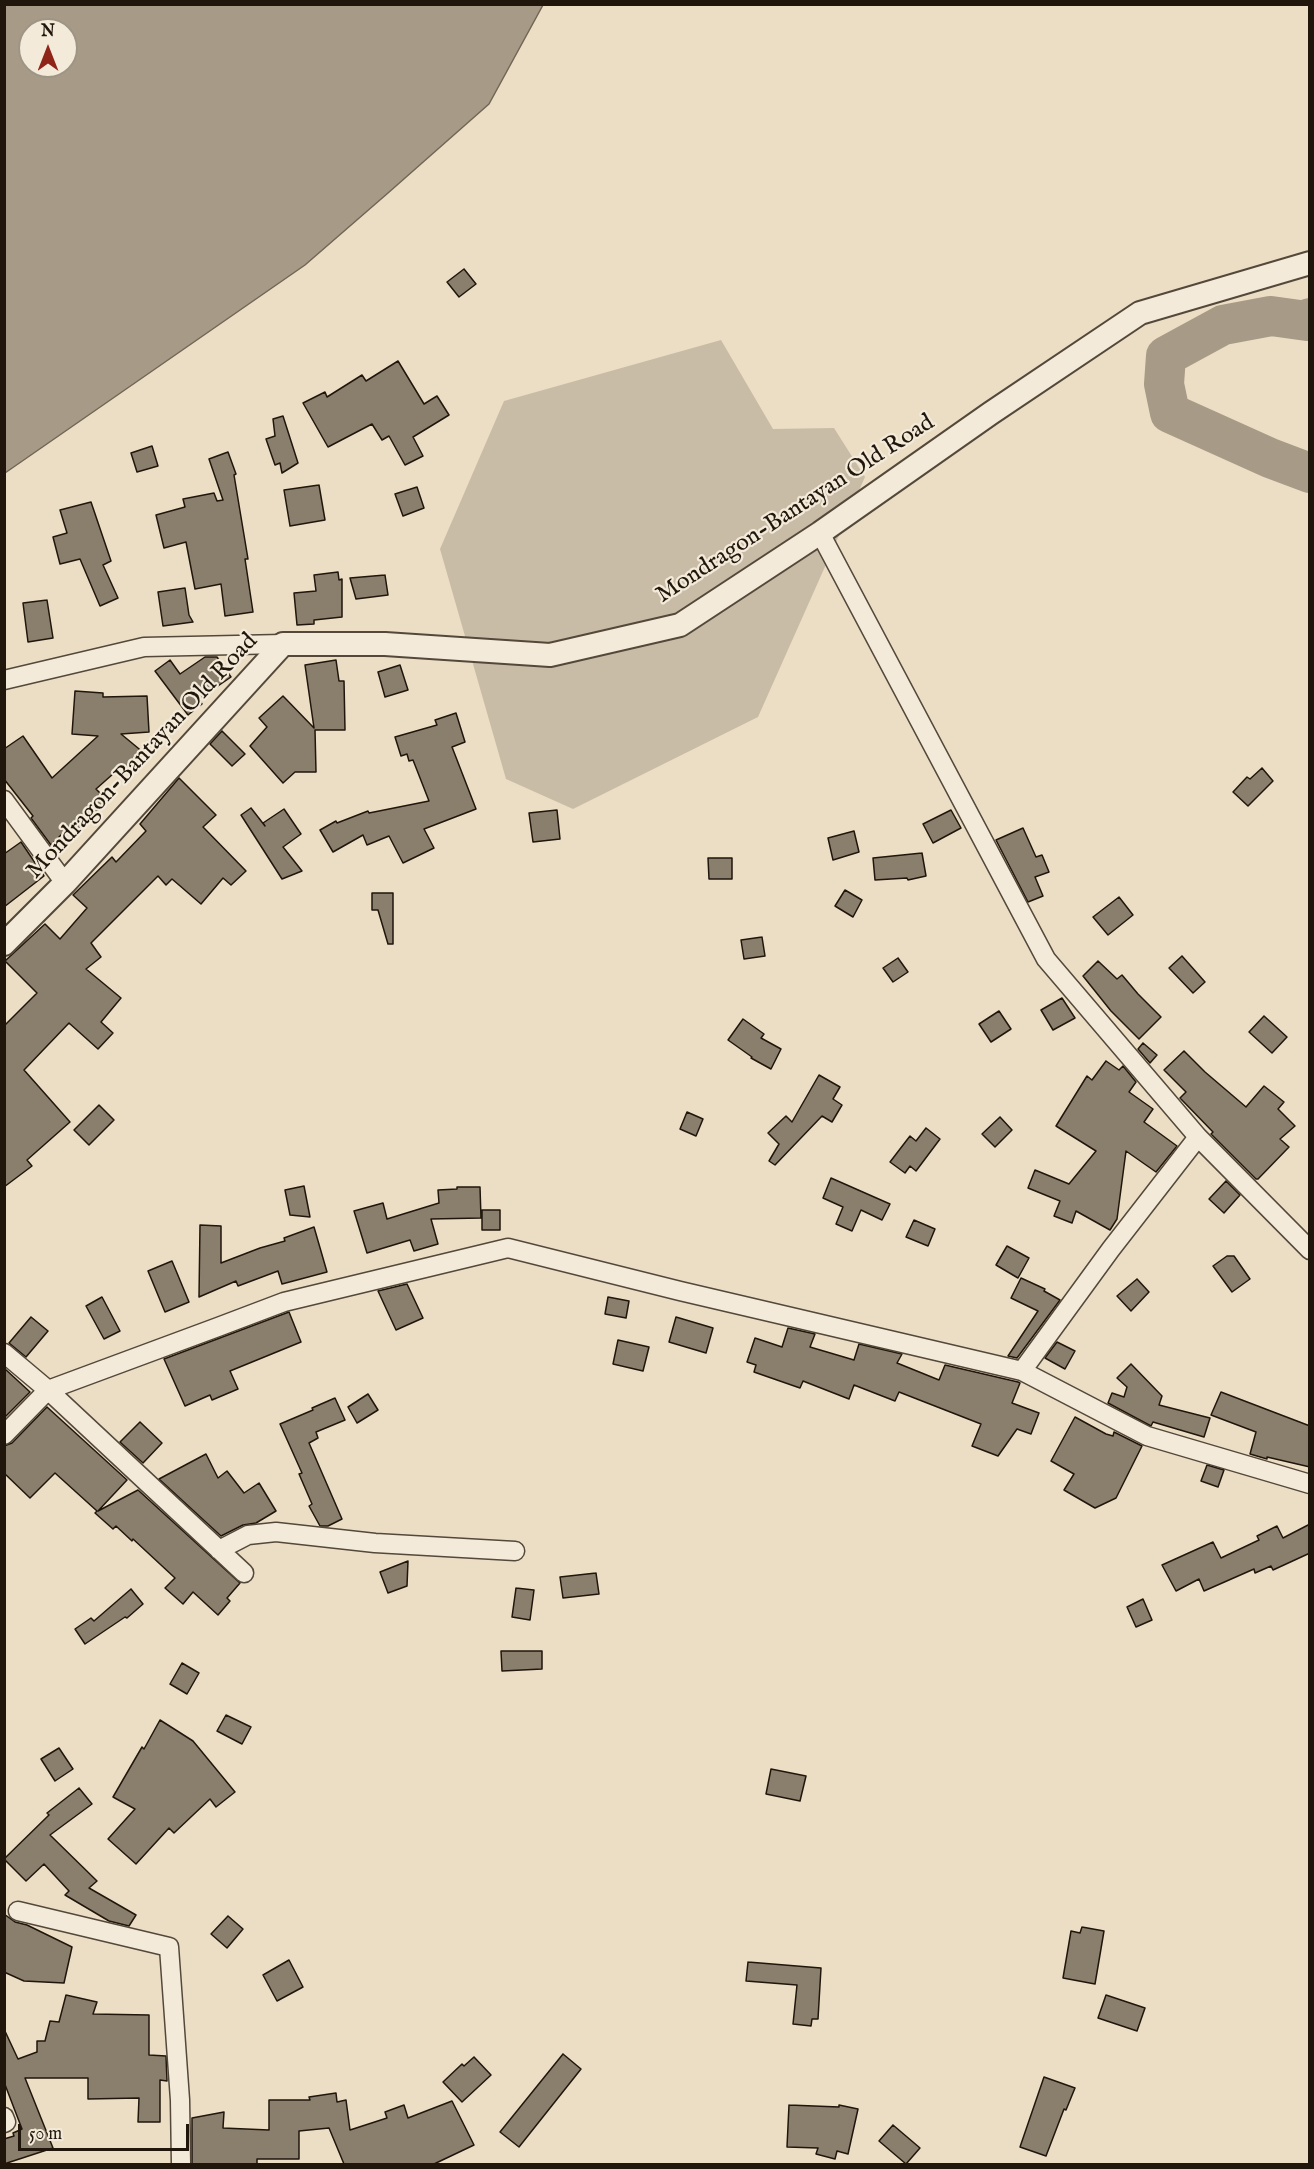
<!DOCTYPE html>
<style>
body{margin:0}
#map{position:relative;width:1314px;height:2169px;overflow:hidden;background:#ecdec5;font-family:"IM FELL English",serif}
canvas{display:block}
.frame{position:absolute;inset:0;border:6px solid #20160c;pointer-events:none}
.north{position:absolute;left:18px;top:18px;width:60px;height:60px;box-sizing:border-box;background:#f3ead9;border:2px solid #9f9587;border-radius:50%;rotate:0deg;font-size:16px;font-weight:700;line-height:24px;text-align:center;color:#20160c}
.north::after{content:'';display:block;margin:auto;width:21px;height:27px;background:#8f2418;clip-path:polygon(50% 0,100% 100%,50% 72%,0 100%)}
.scale{position:absolute;left:18px;top:2124px;width:171px;height:27px;box-sizing:border-box;border:3px solid #20160c;border-top:0;padding-left:8px;font-size:18px;line-height:21px;white-space:nowrap;color:#20160c;-webkit-text-stroke:4px #f3ead9;paint-order:stroke}
</style>
<div id="map">
<canvas width="1314" height="2169"></canvas>
<div class="frame"></div>
<div class="north">N</div>
<div class="scale">50 m</div>
</div>
<script>
const ctx = document.querySelector('canvas').getContext('2d');
ctx.lineJoin = 'round';
function paint(path, color) {
  ctx.fillStyle = color;
  ctx.fill(path, 'evenodd');
}
function shape(rows) {
  const path = new Path2D();
  for (const r of rows) {
    path.moveTo(r[0], r[1]);
    for (let i = 2; i < r.length; i += 2) path.lineTo(r[i], r[i + 1]);
  }
  return path;
}
function strokePath(path, color, width, dash) {
  ctx.strokeStyle = color;
  ctx.lineWidth = width;
  ctx.lineCap = dash ? 'butt' : 'round';
  ctx.setLineDash(dash || []);
  ctx.stroke(path);
}
function label(font, color, halo, rows, align = 'center') {
  ctx.font = font + ' "IM FELL English",serif';
  ctx.lineWidth = 4.5;
  ctx.setLineDash([]);
  ctx.textBaseline = 'middle';
  ctx.strokeStyle = halo;
  ctx.fillStyle = color;
  for (const [text, x, y, turn = 0] of rows) {
    ctx.save();
    ctx.translate(x, y);
    ctx.rotate((+turn || 0) * Math.PI / 180);
    ctx.textAlign = isNaN(turn) ? turn : align;
    if (halo) ctx.strokeText(text, 0, 0);
    ctx.fillText(text, 0, 0);
    ctx.restore();
  }
}
const green = shape([
 [721,340,773,429,834,428,865,477,758,717,573,809,506,779,440,549,504,401]
]);
const water = shape([
 [5,4,543,4,543,5,489,104,388,193,305,265,5,473,5,4],
 [30,30,66,30,66,66,30,66,30,30]
]);
const river = shape([
 [1310,318,1307,321,1271,316,1223,325,1166,356,1164,384,1170,413,1270,458,1310,473]
]);
const building = shape([
 [464,269,476,284,459,297,447,282,464,269],
 [398,361,424,404,437,396,449,415,413,437,423,456,405,465,389,436,382,440,372,424,328,447,303,403,325,392,327,397,362,375,366,381,398,361],
 [283,416,298,463,282,473,280,463,275,465,266,439,275,436,273,419,283,416],
 [152,446,158,466,137,472,131,453,152,446],
 [228,452,236,474,234,475,248,559,245,559,253,612,225,616,221,584,195,589,186,542,164,548,156,515,185,507,183,499,214,493,217,501,223,500,209,459,228,452],
 [319,485,325,520,290,526,284,490,319,485],
 [417,487,424,508,403,516,395,494,417,487],
 [91,502,111,561,103,565,118,598,100,606,80,559,60,564,53,537,67,533,60,510,91,502],
 [338,572,339,580,342,579,342,617,314,620,314,624,297,625,294,593,316,591,314,575,338,572],
 [385,575,388,595,356,599,350,578,385,575],
 [185,588,189,615,193,622,163,626,158,592,185,588],
 [47,600,53,638,28,642,23,603,47,600],
 [205,657,217,657,231,677,199,699,202,704,188,715,155,671,170,660,180,674,205,657],
 [336,660,339,681,344,681,345,730,315,730,316,772,295,772,283,783,250,746,267,727,259,718,283,696,314,728,305,665,336,660],
 [400,665,408,690,385,697,378,672,400,665],
 [75,691,103,693,103,697,147,696,149,732,121,734,144,753,128,771,122,766,96,789,107,800,77,832,70,826,51,845,31,818,33,816,4,779,4,749,23,736,52,778,98,736,72,734,75,691],
 [456,713,465,742,452,747,476,809,424,829,434,848,403,863,389,836,367,845,363,835,333,852,320,830,336,821,337,823,368,811,369,813,429,801,413,760,409,761,407,754,401,756,395,737,437,725,435,720,456,713],
 [222,731,245,754,232,766,210,744,222,731],
 [1262,768,1273,781,1248,806,1233,792,1247,777,1250,779,1262,768],
 [179,778,216,815,203,827,246,871,231,885,223,878,201,904,172,879,166,885,158,876,91,943,101,957,86,969,121,998,101,1022,113,1033,98,1049,69,1023,24,1070,70,1122,27,1160,32,1166,4,1187,4,1026,37,993,5,961,45,924,60,939,87,908,73,895,112,857,116,862,146,831,140,824,179,778],
 [251,808,265,826,263,823,284,809,301,834,283,847,302,871,282,879,241,815,251,808],
 [557,810,560,839,533,842,529,813,557,810],
 [951,810,961,828,933,843,923,824,951,810],
 [1023,828,1036,857,1042,855,1049,872,1035,877,1043,896,1028,902,996,840,1023,828],
 [854,831,859,852,833,860,828,838,854,831],
 [21,842,44,876,4,907,4,854,21,842],
 [922,853,926,876,908,880,907,878,875,880,873,858,922,853],
 [708,858,732,858,732,879,709,879,708,858],
 [845,890,862,900,853,917,835,906,845,890],
 [372,893,393,893,393,944,388,944,378,910,372,910,372,893],
 [1119,897,1133,915,1108,935,1093,917,1119,897],
 [762,937,765,956,744,959,741,940,762,937],
 [1182,956,1205,982,1193,993,1169,968,1182,956],
 [898,958,908,972,893,982,883,968,898,958],
 [1098,961,1117,979,1122,975,1138,994,1161,1017,1139,1039,1111,1011,1083,976,1098,961],
 [1062,998,1075,1018,1053,1030,1041,1010,1062,998],
 [999,1011,1011,1029,991,1042,979,1024,999,1011],
 [1264,1016,1287,1037,1272,1053,1249,1032,1264,1016],
 [743,1019,764,1034,761,1038,781,1049,771,1069,751,1058,752,1057,728,1040,743,1019],
 [1143,1043,1157,1055,1150,1063,1138,1049,1143,1043],
 [1184,1051,1205,1072,1246,1107,1264,1086,1284,1102,1278,1109,1295,1126,1280,1139,1289,1147,1258,1179,1256,1179,1211,1134,1213,1132,1180,1098,1186,1092,1164,1070,1184,1051],
 [1106,1061,1119,1070,1123,1066,1136,1082,1129,1092,1153,1109,1144,1122,1177,1146,1156,1172,1126,1151,1117,1219,1110,1230,1076,1211,1072,1223,1054,1216,1060,1201,1028,1188,1035,1170,1069,1184,1096,1151,1056,1126,1087,1076,1092,1080,1106,1061],
 [819,1075,840,1087,833,1099,842,1105,832,1122,822,1116,775,1165,769,1161,779,1144,768,1133,786,1116,792,1122,819,1075],
 [99,1105,114,1120,89,1145,74,1130,99,1105],
 [687,1112,703,1119,696,1136,680,1129,687,1112],
 [1000,1117,1012,1130,995,1147,982,1134,1000,1117],
 [926,1128,940,1139,916,1171,910,1166,905,1173,890,1162,910,1136,916,1141,926,1128],
 [831,1178,890,1204,882,1220,861,1210,852,1231,836,1224,843,1207,823,1198,831,1178],
 [1226,1181,1240,1195,1224,1213,1209,1199,1226,1181],
 [304,1186,310,1217,290,1215,285,1190,304,1186],
 [457,1187,480,1187,481,1218,431,1219,438,1244,414,1251,410,1240,367,1253,354,1211,383,1203,387,1219,439,1203,438,1190,457,1189,457,1187],
 [482,1210,500,1210,500,1230,482,1230,482,1210],
 [914,1220,935,1229,928,1246,906,1237,914,1220],
 [200,1225,221,1226,221,1263,260,1248,285,1241,284,1238,314,1227,327,1272,282,1284,278,1271,238,1286,236,1281,199,1297,200,1225],
 [1007,1246,1029,1258,1018,1278,996,1265,1007,1246],
 [1227,1256,1234,1256,1250,1279,1232,1292,1213,1266,1227,1256],
 [172,1261,189,1302,165,1312,148,1271,172,1261],
 [1021,1278,1045,1289,1044,1291,1060,1300,1017,1358,1008,1356,1038,1311,1011,1298,1021,1278],
 [1137,1279,1149,1292,1131,1311,1117,1296,1137,1279],
 [407,1284,423,1318,396,1330,378,1291,407,1284],
 [102,1297,120,1331,104,1339,86,1306,102,1297],
 [608,1297,629,1301,626,1318,605,1314,608,1297],
 [289,1312,301,1342,230,1371,238,1389,212,1400,210,1395,185,1406,164,1359,289,1312],
 [31,1317,48,1331,26,1357,9,1343,31,1317],
 [676,1317,713,1328,706,1353,669,1342,676,1317],
 [788,1328,815,1334,810,1347,854,1360,859,1344,902,1354,897,1363,939,1380,945,1365,1018,1382,1020,1383,1012,1403,1039,1413,1031,1434,1017,1429,998,1456,972,1446,981,1424,899,1392,895,1401,854,1385,849,1399,803,1381,800,1388,754,1372,756,1365,747,1362,755,1338,782,1347,788,1328],
 [618,1340,649,1347,643,1371,613,1364,618,1340],
 [1057,1342,1075,1351,1065,1369,1045,1358,1057,1342],
 [1131,1364,1162,1396,1159,1405,1210,1418,1204,1437,1153,1422,1151,1426,1108,1403,1112,1393,1124,1397,1127,1387,1117,1378,1131,1364],
 [4,1368,30,1392,4,1418,4,1368],
 [1221,1392,1310,1426,1310,1467,1267,1457,1267,1459,1250,1454,1256,1432,1211,1415,1221,1392],
 [368,1394,378,1410,357,1423,348,1407,368,1394],
 [335,1398,345,1420,316,1432,318,1438,309,1443,342,1519,328,1526,320,1526,309,1506,312,1504,299,1474,302,1473,280,1424,313,1410,312,1408,335,1398],
 [47,1407,127,1480,98,1511,138,1490,240,1583,227,1598,230,1601,218,1615,193,1592,183,1604,165,1588,175,1578,133,1539,132,1541,116,1526,113,1529,95,1513,97,1511,55,1473,30,1498,4,1473,4,1446,12,1443,47,1407],
 [1075,1417,1106,1434,1113,1436,1114,1432,1142,1446,1116,1498,1095,1508,1064,1490,1074,1474,1051,1461,1075,1417],
 [140,1422,162,1443,143,1463,120,1442,140,1422],
 [206,1454,218,1478,227,1471,244,1493,259,1483,276,1511,256,1523,243,1525,221,1536,159,1479,206,1454],
 [1207,1465,1224,1470,1218,1487,1201,1481,1207,1465],
 [1310,1524,1310,1553,1273,1570,1271,1566,1255,1573,1254,1569,1204,1591,1199,1579,1176,1591,1162,1565,1213,1542,1221,1558,1259,1540,1257,1536,1277,1526,1283,1538,1310,1524],
 [408,1561,407,1586,388,1593,380,1572,408,1561],
 [596,1573,599,1594,563,1598,560,1577,596,1573],
 [516,1588,534,1590,530,1620,512,1617,516,1588],
 [131,1589,143,1604,127,1618,125,1617,85,1644,75,1629,91,1618,94,1621,131,1589],
 [1143,1599,1152,1620,1136,1627,1127,1607,1143,1599],
 [501,1651,542,1651,542,1669,502,1671,501,1651],
 [182,1663,199,1673,187,1694,170,1684,182,1663],
 [226,1715,251,1727,242,1744,217,1731,226,1715],
 [160,1720,193,1741,235,1792,216,1807,210,1799,174,1833,169,1828,136,1864,108,1839,135,1809,113,1797,142,1747,144,1749,160,1720],
 [59,1748,73,1769,55,1781,41,1759,59,1748],
 [771,1769,806,1776,800,1801,766,1794,771,1769],
 [79,1788,92,1804,50,1835,97,1881,89,1888,136,1915,129,1926,109,1921,65,1895,69,1891,44,1864,26,1881,4,1859,49,1815,47,1813,79,1788],
 [4,1914,15,1922,27,1925,72,1947,64,1983,24,1981,4,1972,4,1914],
 [228,1916,243,1929,227,1948,211,1934,228,1916],
 [1082,1927,1104,1931,1095,1984,1063,1978,1071,1931,1080,1933,1082,1927],
 [289,1960,303,1987,277,2001,263,1975,289,1960],
 [748,1962,821,1968,818,2019,812,2019,811,2026,793,2024,797,1985,746,1981,748,1962],
 [66,1995,97,2002,93,2014,149,2015,149,2055,166,2056,167,2081,160,2080,160,2122,138,2122,139,2098,88,2099,88,2078,25,2078,53,2148,4,2164,4,2139,14,2136,13,2133,22,2129,4,2082,4,2029,18,2059,37,2052,37,2041,45,2041,50,2021,59,2022,66,1995],
 [1106,1995,1145,2008,1137,2031,1098,2018,1106,1995],
 [563,2054,581,2069,519,2147,500,2132,563,2054],
 [474,2057,491,2075,462,2102,443,2082,462,2064,464,2066,474,2057],
 [1044,2077,1075,2088,1066,2110,1064,2109,1046,2156,1020,2147,1044,2077],
 [336,2093,337,2102,346,2100,350,2130,387,2118,385,2112,404,2105,408,2118,452,2101,474,2145,434,2164,344,2164,329,2128,299,2131,299,2159,257,2159,257,2164,192,2164,192,2118,224,2112,223,2128,269,2130,269,2100,310,2100,309,2097,336,2093],
 [789,2105,839,2107,839,2105,858,2109,848,2154,837,2151,835,2159,816,2154,818,2148,787,2147,789,2105],
 [893,2125,920,2148,906,2164,879,2141,893,2125]
]);
const minor = shape([
 [820,533,1046,959,1198,1137,1310,1250],
 [4,680,144,647,283,644],
 [4,800,65,883],
 [4,1353,48,1390,244,1573],
 [1022,1371,1111,1249,1198,1137],
 [4,1435,48,1390,218,1327,284,1302,508,1248,680,1291,1022,1371,1147,1436,1310,1484],
 [219,1550,248,1535,276,1532,375,1543,515,1551],
 [18,1911,169,1947,180,2100,181,2164],
 [4,2117,6,2122,4,2123]
]);
const tertiary = shape([
 [4,944,65,883,283,644,385,644,550,655,680,625,820,533,991,413,1140,313,1310,263]
]);
const streetNames = [
 ["Mondragon-Bantayan Old Road",796,510,-33],
 ["Mondragon-Bantayan Old Road",143,757,-47]
];
paint(green, '#c9bca6');
paint(water, '#a79a86');
strokePath(water, '#716555', 1.5);
strokePath(river, '#a79a86', 40);
paint(building, '#8a7e6c');
strokePath(building, '#20160c', 1.5);
strokePath(minor, '#53483a', 21);
strokePath(tertiary, '#53483a', 26);
strokePath(minor, '#f3ead9', 18);
strokePath(tertiary, '#f3ead9', 22);
label('24px', '#20160c', '#f3ead9', streetNames);
</script>
